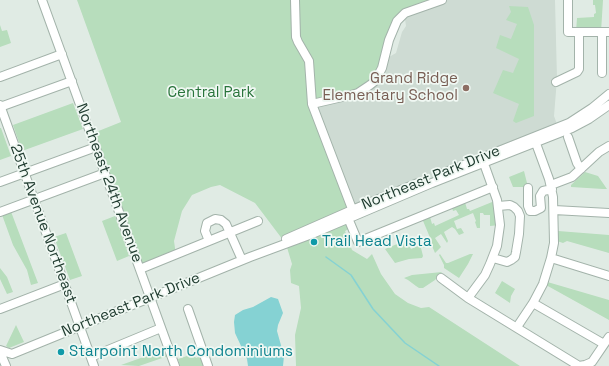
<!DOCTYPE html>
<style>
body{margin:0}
canvas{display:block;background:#e0ebe4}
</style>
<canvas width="609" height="366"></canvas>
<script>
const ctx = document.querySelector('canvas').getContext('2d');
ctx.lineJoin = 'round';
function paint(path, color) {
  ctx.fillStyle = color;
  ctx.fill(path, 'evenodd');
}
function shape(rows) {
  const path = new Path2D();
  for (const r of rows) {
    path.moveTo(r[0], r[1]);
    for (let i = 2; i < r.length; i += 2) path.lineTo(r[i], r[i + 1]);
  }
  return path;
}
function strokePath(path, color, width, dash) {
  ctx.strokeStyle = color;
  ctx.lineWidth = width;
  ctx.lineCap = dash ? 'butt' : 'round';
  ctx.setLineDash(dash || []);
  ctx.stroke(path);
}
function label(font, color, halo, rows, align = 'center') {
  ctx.font = font + ' "Space Grotesk",sans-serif';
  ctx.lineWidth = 3.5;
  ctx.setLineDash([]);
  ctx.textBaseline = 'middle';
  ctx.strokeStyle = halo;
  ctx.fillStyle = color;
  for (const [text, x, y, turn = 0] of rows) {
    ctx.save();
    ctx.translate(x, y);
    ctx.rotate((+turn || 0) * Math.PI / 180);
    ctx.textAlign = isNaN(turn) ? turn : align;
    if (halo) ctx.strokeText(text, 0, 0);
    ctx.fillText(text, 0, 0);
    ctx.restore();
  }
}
const built = shape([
 [442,0,555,0,557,79,554,116,558,127,352,210,312,104,385,55,389,57,396,53,402,32,406,26,405,19,401,16]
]);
const green = shape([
 [77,0,442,0,401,16,382,68,370,85,313,104,352,210,283,240,255,203,220,185,211,187,192,195,182,211,174,241,176,255,140,269,91,134,121,122],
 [593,0,603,0,601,32,576,32,577,18,594,17,594,14,596,13,595,5,593,5],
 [509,6,528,7,534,25,534,116,516,123,513,121,519,104,493,93,503,70,513,73,519,59,496,48,500,35,511,39,517,24,506,20,511,12],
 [0,25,2,31,7,30,11,43,0,47],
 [73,103,83,129,22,151,13,125],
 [0,128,1,128,11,156,0,160],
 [524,171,528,187,513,187,509,177],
 [585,172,598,176,607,189,603,189,571,187,571,185],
 [464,199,467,209,469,209,470,211,497,200,500,225,490,226,490,215,484,215,483,213,480,213,480,228,477,228,475,222,476,221,473,213,454,221,457,229,461,228,464,233,459,235,455,229,452,227,444,232,448,241,447,243,441,234,435,238,441,247,435,253,432,246,421,248,423,256,422,258,409,259,395,263,385,249,407,240,411,249,431,240,421,216,429,213,432,224,434,223,435,226,459,215,456,210,453,211,451,204],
 [10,209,38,283,31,285,27,270,13,245,1,212],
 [115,216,129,256,117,261,102,221],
 [348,218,352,227,345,231,352,250,367,259,372,254,381,274,395,294,408,303,421,308,429,307,520,366,296,366,295,335,301,308,299,286,291,283,290,270,292,264,286,244],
 [558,231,609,235,609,253,567,241,563,243,557,241],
 [66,233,82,276,70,280,54,237],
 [440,254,446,263,448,263,470,254,473,254,468,264,459,278,444,268,444,265,439,255],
 [0,268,7,277,13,292,7,294,0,279],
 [442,272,435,280,423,288,419,288,416,286,408,280,404,278,412,275],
 [502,281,515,289,511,296,510,303,495,293],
 [544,281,609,300,609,320,546,285],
 [16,325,24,342,9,348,6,346],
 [169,348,171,355,139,366,121,365],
 [193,354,196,358,204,355,208,366,180,366,178,359]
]);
const water = shape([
 [271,297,278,299,283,313,278,325,277,331,284,356,283,366,248,366,247,359,235,333,234,322,235,315,243,310,253,307]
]);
const stream = shape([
 [326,257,351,275,373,309,405,343,439,366]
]);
const minor = shape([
 [42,0,175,366],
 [295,0,296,37,298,42,309,61,312,104,354,214],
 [568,0,568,32,579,32],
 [602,73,602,32],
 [0,77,62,54],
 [556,82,577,72,579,69,579,32,609,32],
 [312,104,351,95,358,93,370,85,375,81,382,68,389,40,397,21,405,13,442,0],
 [0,105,94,366],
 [0,107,72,81],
 [568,137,577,163,581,169],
 [441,174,569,123,592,108,609,94],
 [0,182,96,147],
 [551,185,572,177,599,152,609,146],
 [528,188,528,206,530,211,535,211,541,208,540,196,543,191,552,189],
 [554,210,609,213],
 [0,212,105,173],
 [348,218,358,242,493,187],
 [286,239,352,210,418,183],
 [209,241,205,231,207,223,215,219,221,220,226,224,242,260],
 [493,258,507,262,511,260,515,257,516,252,519,234,520,216,518,211,514,207,510,205,498,206],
 [551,258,609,276],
 [140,269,258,221],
 [441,278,468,298,579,366,585,365,592,362,609,337],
 [468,298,485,275,490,264,497,246,500,225,497,200,482,158],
 [533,303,604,344],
 [0,309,65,284],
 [188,309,208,366],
 [517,327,533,303,543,284,551,258,554,243,553,197,549,179,534,138],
 [0,350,12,354,250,257,312,234,432,183,572,128,589,119,609,105],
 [0,352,6,366],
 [91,357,161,328]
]);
const markers = [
 [466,88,4,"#8d6e63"],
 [314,242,4,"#0f9aa8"],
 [61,352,4,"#0f9aa8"]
];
const educationNames = [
 ["Grand Ridge",458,79],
 ["Elementary School",458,96]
];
const parkNames = [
 ["Central Park",211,93]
];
const streetNames = [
 ["Northeast Park Drive",431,178,-22],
 ["Northeast 24th Avenue",109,183,70],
 ["25th Avenue Northeast",43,224,70],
 ["Northeast Park Drive",131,305,-22]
];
const cultureNames = [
 ["Trail Head Vista",322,242],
 ["Starpoint North Condominiums",69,352]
];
paint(built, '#cedbd3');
paint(green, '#b7ddbc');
paint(water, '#85d2d3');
strokePath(stream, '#85d2d3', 1.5);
strokePath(minor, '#a3b3aa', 10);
strokePath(minor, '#fff', 8);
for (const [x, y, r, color] of markers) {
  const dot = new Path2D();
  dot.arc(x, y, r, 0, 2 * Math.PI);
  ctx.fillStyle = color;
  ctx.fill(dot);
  strokePath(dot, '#f0f8f3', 1.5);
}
label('15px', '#785e54', '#f0f8f3', educationNames, 'right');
label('15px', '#29743b', '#f0f8f3', parkNames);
label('15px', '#203c30', '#f0f8f3', streetNames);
label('15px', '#0d838f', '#f0f8f3', cultureNames, 'left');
</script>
